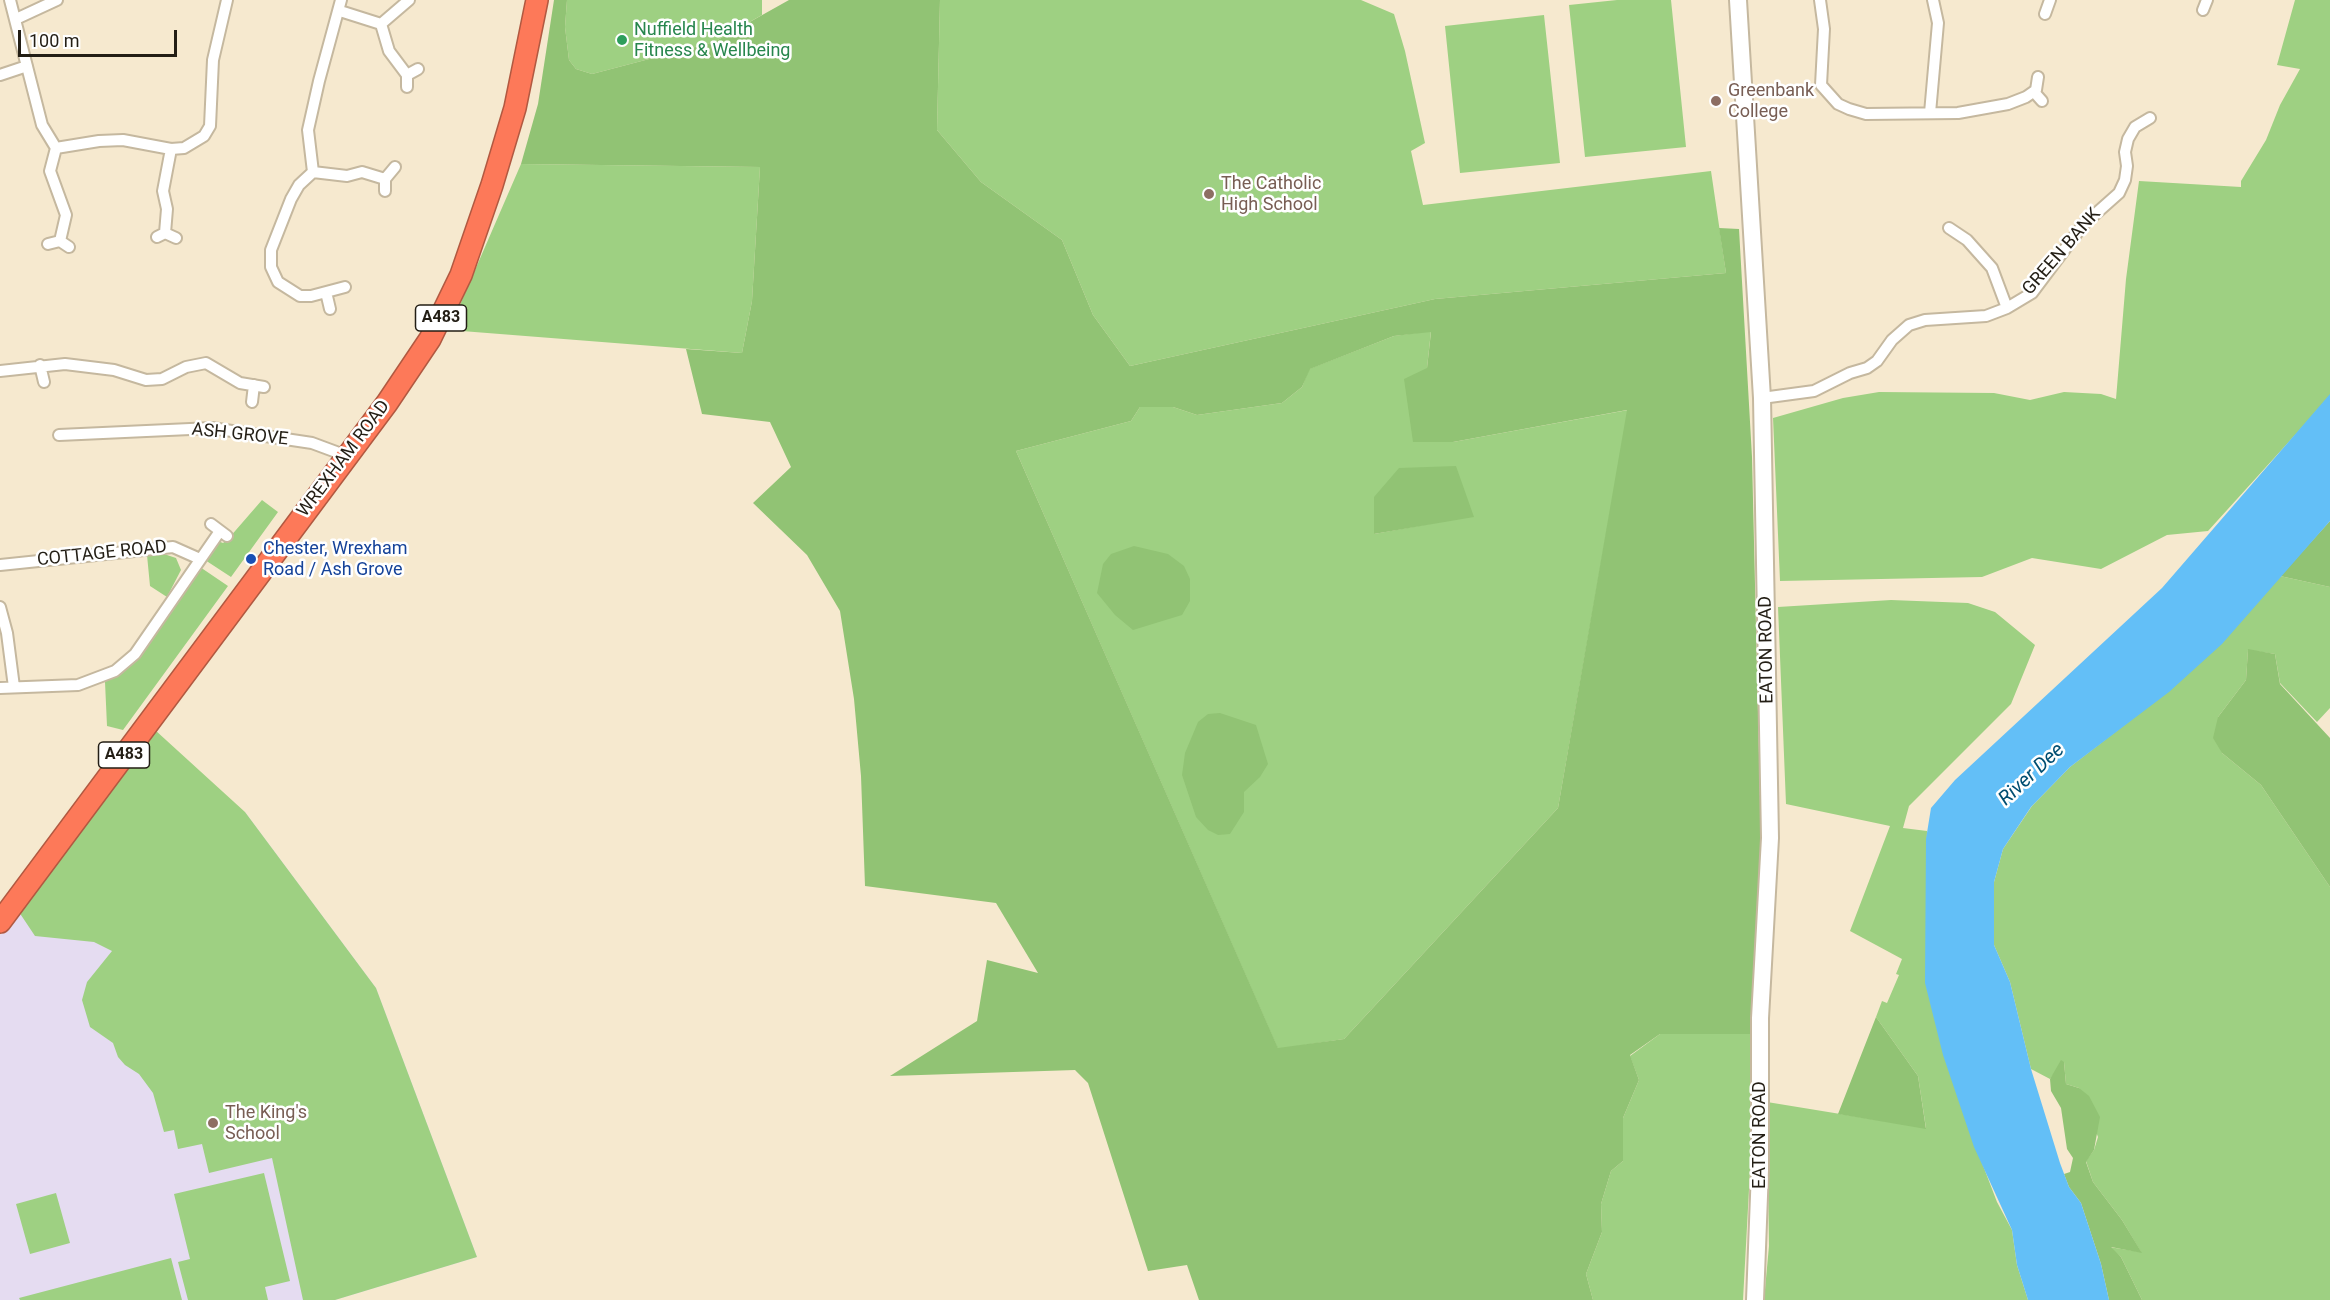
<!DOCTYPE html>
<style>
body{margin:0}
#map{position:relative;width:2330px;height:1300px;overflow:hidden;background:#f6e9cf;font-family:Roboto,sans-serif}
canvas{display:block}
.scale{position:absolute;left:18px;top:30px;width:159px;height:27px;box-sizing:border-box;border:3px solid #231e15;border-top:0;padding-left:8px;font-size:18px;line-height:21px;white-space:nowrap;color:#231e15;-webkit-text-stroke:4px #fff;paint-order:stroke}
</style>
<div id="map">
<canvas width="2330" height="1300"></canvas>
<div class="scale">100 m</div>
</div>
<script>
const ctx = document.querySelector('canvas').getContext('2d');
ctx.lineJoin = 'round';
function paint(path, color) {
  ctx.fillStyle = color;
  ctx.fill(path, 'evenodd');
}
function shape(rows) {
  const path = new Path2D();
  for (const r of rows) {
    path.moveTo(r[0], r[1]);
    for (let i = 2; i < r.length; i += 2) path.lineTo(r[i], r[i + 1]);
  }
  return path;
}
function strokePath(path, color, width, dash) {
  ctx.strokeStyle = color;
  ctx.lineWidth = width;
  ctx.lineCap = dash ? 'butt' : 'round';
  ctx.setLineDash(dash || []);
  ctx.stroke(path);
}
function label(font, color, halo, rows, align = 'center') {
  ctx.font = font + ' Roboto,sans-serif';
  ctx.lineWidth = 5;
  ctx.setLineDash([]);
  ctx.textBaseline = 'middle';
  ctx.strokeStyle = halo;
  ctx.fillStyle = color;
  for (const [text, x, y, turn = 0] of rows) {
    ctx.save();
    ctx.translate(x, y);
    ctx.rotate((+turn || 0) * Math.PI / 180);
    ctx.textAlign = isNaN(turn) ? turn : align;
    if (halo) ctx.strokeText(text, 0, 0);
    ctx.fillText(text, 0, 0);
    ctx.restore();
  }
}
const education = shape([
 [245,812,376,988,477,1257,335,1300,0,1300,0,935,19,912]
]);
const green = shape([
 [567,0,762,0,762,15,714,42,592,74,576,69,569,60,565,27],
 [940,0,1361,0,1394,14,1405,51,1425,143,1411,151,1423,205,1711,171,1726,273,1435,299,1130,366,1093,315,1062,240,981,182,937,130],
 [1617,0,1671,0,1686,147,1585,157,1569,5],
 [2295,0,2330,0,2330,396,2305,424,2208,531,2167,535,2101,569,2032,558,1982,577,1780,581,1773,418,1843,398,1879,392,1994,393,2030,400,2064,392,2101,394,2116,399,2126,279,2139,181,2241,187,2241,181,2266,140,2280,105,2300,69,2277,65],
 [1544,15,1560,163,1460,173,1445,26],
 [521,164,760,167,752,301,742,353,449,330],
 [1431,331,1427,368,1453,442,1628,410,1558,808,1344,1039,1278,1049,1016,451,1131,421,1140,407,1173,407,1197,415,1282,403,1302,387,1309,369,1394,336],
 [1374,497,1473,516,1374,534],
 [262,500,278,512,231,577,205,560,218,541,223,543,229,538],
 [161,553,176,558,181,570,167,597,150,586,147,555],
 [200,567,228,586,123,730,107,726,105,682,121,671],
 [2280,576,2330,587,2330,708,2317,722,2280,683,2275,654,2248,650,2246,680,2218,717,2222,753,2261,785,2330,887,2330,1300,2142,1300,2121,1257,2109,1247,2141,1252,2122,1220,2093,1182,2086,1161,2094,1150,2098,1137,2079,1088,2066,1084,2064,1062,2050,1079,2031,1069,2010,982,1994,945,1994,882,2003,849,2032,806,2070,767,2168,691],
 [1891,600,1968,603,1995,612,2035,645,2011,704,1909,806,1903,828,1927,831,1926,876,1966,1121,1997,1202,2012,1230,2017,1265,2028,1300,1764,1300,1769,1246,1767,1102,1926,1128,1918,1076,1876,1017,1882,1001,1887,1003,1899,975,1896,974,1902,959,1850,931,1890,826,1786,804,1778,607],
 [155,730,245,812,376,988,477,1257,335,1300,303,1300,272,1158,209,1173,202,1144,178,1149,174,1130,164,1132,153,1093,139,1074,125,1065,118,1057,113,1043,90,1027,82,1000,87,982,112,951,94,942,35,936,19,912],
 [1660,1034,1752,1034,1752,1134,1743,1300,1593,1300,1586,1274,1602,1232,1601,1204,1611,1171,1623,1161,1623,1118,1639,1080,1630,1056],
 [264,1173,290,1281,265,1287,268,1300,188,1300,178,1262,190,1259,174,1194],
 [56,1193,70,1243,30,1254,16,1204],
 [171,1258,182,1300,20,1300,19,1298]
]);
const forest = shape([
 [554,0,567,0,565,27,569,60,576,69,592,74,714,42,789,0,940,0,937,130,981,182,1062,240,1093,315,1130,366,1435,299,1726,273,1719,228,1739,229,1752,457,1762,882,1752,1034,1660,1034,1630,1055,1639,1080,1623,1118,1623,1161,1611,1171,1601,1204,1602,1232,1586,1274,1593,1300,1199,1300,1187,1265,1148,1271,1088,1083,1075,1070,890,1076,977,1021,987,960,1038,973,996,903,865,886,861,776,854,699,840,611,807,555,753,503,791,467,770,422,702,414,686,349,742,353,752,301,760,167,521,164,538,104],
 [1431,332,1427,368,1404,379,1413,442,1453,442,1627,410,1558,808,1344,1039,1278,1048,1016,451,1131,421,1140,407,1173,407,1197,415,1282,403,1302,387,1310,369,1394,336],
 [1456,466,1474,517,1374,534,1374,497,1399,468],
 [2330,521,2330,587,2280,576],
 [1134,546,1168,554,1184,566,1190,579,1190,601,1182,615,1133,630,1115,615,1097,593,1103,564,1111,554],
 [2248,649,2275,654,2280,684,2330,738,2330,887,2261,785,2222,753,2213,738,2218,717,2246,680],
 [1220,713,1256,725,1268,764,1260,777,1244,792,1244,812,1230,834,1218,835,1208,830,1196,817,1182,775,1185,753,1198,722,1208,714],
 [1876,1017,1918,1076,1926,1129,1838,1114],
 [2061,1060,2064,1062,2066,1084,2079,1088,2089,1096,2100,1117,2094,1150,2086,1162,2093,1182,2122,1220,2142,1253,2111,1247,2121,1257,2142,1300,2109,1300,2101,1264,2081,1203,2069,1187,2064,1174,2070,1172,2073,1158,2067,1149,2061,1108,2051,1091,2050,1079]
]);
const water = shape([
 [2330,394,2330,521,2222,644,2169,692,2070,767,2031,807,2003,849,1994,882,1994,945,2010,982,2031,1069,2060,1163,2069,1187,2081,1203,2101,1264,2109,1300,2028,1300,2017,1265,2012,1230,1974,1147,1943,1055,1925,983,1926,839,1931,808,1955,780,2162,588]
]);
const street = shape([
 [10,0,42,125,56,148,50,171,66,215,60,241],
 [341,0,319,81,308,130,313,172,299,185,291,199,271,250,271,267,278,282,300,296,311,296,345,287],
 [1820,0,1824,29,1821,85,1838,104,1849,109,1866,114,1958,113,2008,104,2026,97,2036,90,2038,77],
 [2203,10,2207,0],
 [340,11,381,24,409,0],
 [2045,14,2050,0],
 [16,19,57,0],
 [381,24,389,51,407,75],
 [0,75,27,66],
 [407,87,407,75,418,69],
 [2034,92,2042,101],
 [1930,113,1938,23,1933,0],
 [56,148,99,141,123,140,171,149,184,148,204,136,210,126,213,60,227,0],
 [313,172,347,176,362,172,385,179],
 [385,191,385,179,395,167],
 [1949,228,1967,240,1992,268,2007,308],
 [165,233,167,209,163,191,171,149],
 [157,237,165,233,176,238],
 [48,244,60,241,69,247],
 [326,292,330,309],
 [40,365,44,382],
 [0,371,65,364,114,370,146,380,162,379,186,367,206,363,240,383,264,387],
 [1762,398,1814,391,1850,373,1867,368,1877,361,1892,340,1909,325,1925,320,1986,316,2007,308,2032,293,2083,225,2119,193,2125,180,2127,166,2125,152,2128,139,2135,127,2150,118],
 [252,402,254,385],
 [59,435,212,428,312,443,347,456],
 [211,524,227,536],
 [0,565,173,547,200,559],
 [0,607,7,633,14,687],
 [0,688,78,685,115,671,135,654,220,531]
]);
const secondary = shape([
 [1738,0,1762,398,1770,838,1760,1018,1760,1170,1755,1300]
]);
const highway = shape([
 [0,922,387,403,430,339,461,275,492,185,515,108,537,0]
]);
const markers = [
 [622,40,6,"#2e9e5b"],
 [1716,101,6,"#8d6e63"],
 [1209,194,6,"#8d6e63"],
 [251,559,6,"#1a4fb4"],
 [213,1123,6,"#8d6e63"]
];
const shields = [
 [441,318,51],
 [124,755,51]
];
const shieldNames = [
 ["A483",441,318],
 ["A483",124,755]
];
const leisureNames = [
 ["Nuffield Health",634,30],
 ["Fitness & Wellbeing",634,51]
];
const educationNames = [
 ["Greenbank",1728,91],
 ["College",1728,112],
 ["The Catholic",1221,184],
 ["High School",1221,205],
 ["The King's",225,1113],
 ["School",225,1134]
];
const streetNames = [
 ["GREEN BANK",2062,252,-49],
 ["ASH GROVE",240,435,6],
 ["WREXHAM ROAD",344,459,-53],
 ["COTTAGE ROAD",102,554,-6],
 ["EATON ROAD",1767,650,-91],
 ["EATON ROAD",1760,1135,-90]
];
const transitNames = [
 ["Chester, Wrexham",263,549],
 ["Road / Ash Grove",263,570]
];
const waterNames = [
 ["River Dee",2032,775,-43]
];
paint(education, '#e5dcf1');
paint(green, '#9ed082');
paint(forest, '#91c374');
paint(water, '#63bff7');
strokePath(street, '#c5b89f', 14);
strokePath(secondary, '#c5b89f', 20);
strokePath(highway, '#b15941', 24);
strokePath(street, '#fff', 10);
strokePath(secondary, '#fff', 16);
strokePath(highway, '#fd7959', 21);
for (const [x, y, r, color] of markers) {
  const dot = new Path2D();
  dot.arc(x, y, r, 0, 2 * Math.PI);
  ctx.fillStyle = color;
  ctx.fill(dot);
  strokePath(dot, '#fff', 2);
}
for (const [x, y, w] of shields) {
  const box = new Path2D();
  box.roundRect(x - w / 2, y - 13, w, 26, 4.5);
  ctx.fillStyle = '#fff';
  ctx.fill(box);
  strokePath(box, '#231e15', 1.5);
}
label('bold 16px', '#231e15', null, shieldNames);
label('18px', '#27864d', '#fff', leisureNames, 'left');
label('18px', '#785e54', '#fff', educationNames, 'left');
label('18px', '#231e15', '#fff', streetNames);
label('18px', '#164399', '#fff', transitNames, 'left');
label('italic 20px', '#004e72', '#fff', waterNames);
</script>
